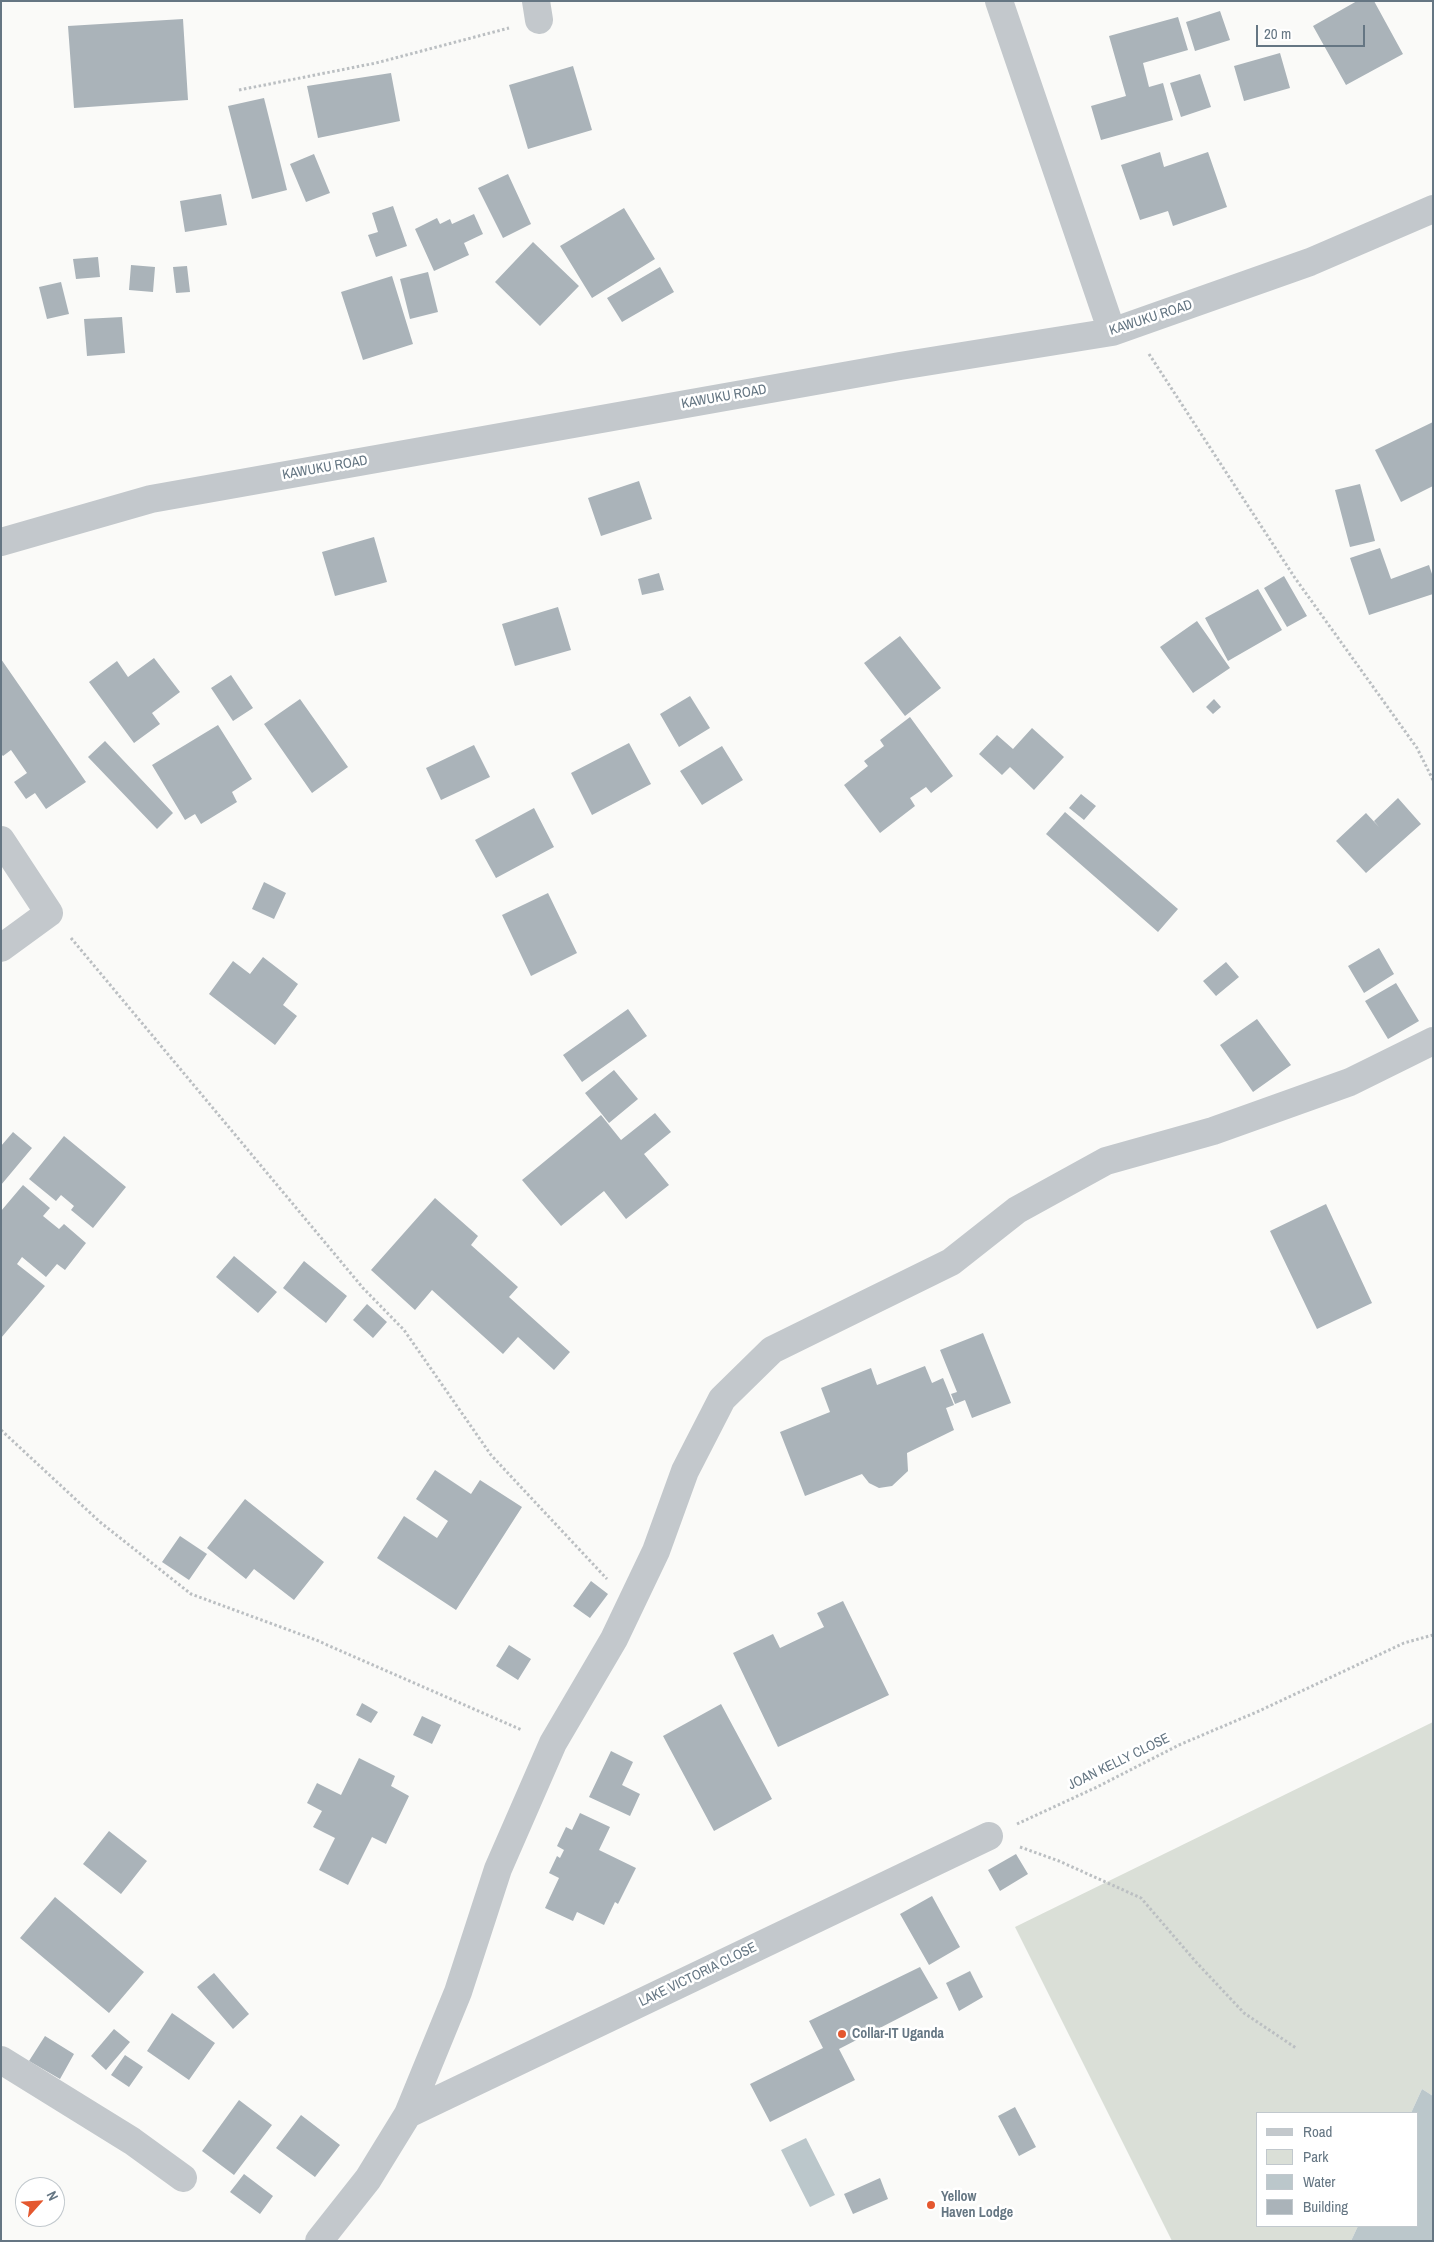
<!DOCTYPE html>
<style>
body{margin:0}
#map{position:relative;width:1434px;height:2242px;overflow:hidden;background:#fafaf8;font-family:"Archivo Narrow",sans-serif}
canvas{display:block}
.frame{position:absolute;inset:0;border:2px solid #657683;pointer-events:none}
.legend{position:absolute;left:1256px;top:2112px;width:162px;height:115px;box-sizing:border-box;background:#fff;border:1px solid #c1c8cd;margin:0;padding:6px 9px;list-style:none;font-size:15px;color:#657683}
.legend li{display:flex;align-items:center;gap:10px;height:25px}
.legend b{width:25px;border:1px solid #c1c8cd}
.north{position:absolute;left:15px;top:2177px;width:50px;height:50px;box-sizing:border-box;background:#fff;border:1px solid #c1c8cd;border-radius:50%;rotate:64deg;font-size:14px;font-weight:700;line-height:20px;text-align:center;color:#657683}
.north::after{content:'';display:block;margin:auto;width:18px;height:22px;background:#e4572e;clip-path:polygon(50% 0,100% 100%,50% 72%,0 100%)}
.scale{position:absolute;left:1256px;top:25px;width:109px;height:22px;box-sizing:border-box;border:2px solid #657683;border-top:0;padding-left:6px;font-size:15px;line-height:18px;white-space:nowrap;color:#657683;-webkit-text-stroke:4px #fff;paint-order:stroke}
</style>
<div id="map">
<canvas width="1434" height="2242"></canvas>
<div class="frame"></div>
<ul class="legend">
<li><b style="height:6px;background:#c3c8cc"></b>Road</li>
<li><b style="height:14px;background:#dadfd7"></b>Park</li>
<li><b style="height:14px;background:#bbc7cb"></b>Water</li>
<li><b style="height:14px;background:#aab3b9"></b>Building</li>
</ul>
<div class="north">N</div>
<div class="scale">20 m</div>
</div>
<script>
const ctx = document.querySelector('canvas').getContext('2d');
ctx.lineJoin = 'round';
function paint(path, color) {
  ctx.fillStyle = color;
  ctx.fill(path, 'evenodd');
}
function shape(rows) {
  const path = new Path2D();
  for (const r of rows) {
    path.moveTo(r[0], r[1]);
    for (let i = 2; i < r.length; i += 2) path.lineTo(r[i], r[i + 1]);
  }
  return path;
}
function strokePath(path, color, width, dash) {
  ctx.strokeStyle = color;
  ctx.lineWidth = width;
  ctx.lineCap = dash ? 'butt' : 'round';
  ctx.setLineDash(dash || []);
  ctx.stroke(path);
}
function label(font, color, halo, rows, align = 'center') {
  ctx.font = font + ' "Archivo Narrow",sans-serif';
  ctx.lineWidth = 5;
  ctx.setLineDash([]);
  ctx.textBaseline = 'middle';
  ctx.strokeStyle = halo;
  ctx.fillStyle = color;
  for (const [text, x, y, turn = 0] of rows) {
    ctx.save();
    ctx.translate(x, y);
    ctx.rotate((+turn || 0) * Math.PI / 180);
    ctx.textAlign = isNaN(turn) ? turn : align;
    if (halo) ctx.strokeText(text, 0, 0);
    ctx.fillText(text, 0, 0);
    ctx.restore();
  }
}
const green = shape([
 [1433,1722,1433,2096,1422,2089,1411,2113,1258,2113,1258,2226,1358,2226,1351,2241,1172,2241,1015,1927]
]);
const water = shape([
 [1422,2089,1433,2096,1433,2241,1351,2241,1358,2226,1418,2226,1418,2113,1411,2113],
 [806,2138,835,2195,810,2207,781,2150]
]);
const building = shape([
 [1357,1,1374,1,1403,54,1346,85,1313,26],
 [1220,11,1230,40,1195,51,1186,22],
 [1178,17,1188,50,1143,63,1149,87,1163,83,1173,120,1101,140,1091,106,1126,96,1109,36],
 [183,19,188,100,74,108,68,26],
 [1280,53,1290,88,1244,101,1234,66],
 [573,66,592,130,528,149,509,85],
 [391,73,400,121,318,138,307,86],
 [1200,74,1211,107,1181,117,1170,83],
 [264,98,287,190,252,199,228,106],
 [1160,152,1164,167,1208,152,1227,207,1173,226,1168,211,1140,220,1121,165],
 [314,154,330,193,306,202,290,164],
 [508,174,531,224,503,238,478,188],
 [221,194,227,225,185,232,180,201],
 [393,206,407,246,376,257,368,235,378,232,372,213],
 [624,208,655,259,592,298,560,246],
 [474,214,483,234,464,243,469,255,434,271,415,229,437,218,440,224,450,219,452,224],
 [533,242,579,286,540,326,495,282],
 [98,257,100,277,76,279,73,259],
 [131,265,155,267,153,292,129,290],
 [187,266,190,292,176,293,173,267],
 [660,267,674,292,622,322,607,298],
 [428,272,438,312,410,319,400,279],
 [392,276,413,344,363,360,341,292],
 [61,282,69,314,47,319,39,287],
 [122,317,125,353,87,356,84,319],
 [1433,422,1433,486,1401,502,1375,450],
 [639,481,652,519,601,536,588,498],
 [1360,484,1375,541,1350,547,1335,490],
 [374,537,387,582,335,596,322,552],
 [1380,548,1391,579,1429,565,1433,577,1433,594,1369,615,1350,558],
 [659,573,664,590,642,595,638,579],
 [1284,576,1307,616,1287,627,1264,588],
 [1258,589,1282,630,1228,661,1205,618],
 [558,607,571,650,515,666,502,624],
 [1197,621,1230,668,1193,693,1160,647],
 [900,636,941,688,905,716,864,663],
 [154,658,180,692,152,713,160,724,134,743,89,682,117,661,128,677],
 [1,659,86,782,46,809,35,793,26,799,14,782,27,773,11,750,3,756,1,754],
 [231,675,253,708,233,721,211,688],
 [690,696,710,728,679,747,660,714],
 [300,699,348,767,312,793,264,724],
 [1214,699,1221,707,1213,714,1206,707],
 [910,717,953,776,931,793,926,787,910,798,915,806,880,833,844,785,868,766,864,761,884,746,880,740],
 [218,725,252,779,232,792,237,802,201,824,195,814,185,820,152,765],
 [1032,728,1064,757,1034,790,1010,767,1002,775,979,754,997,735,1013,749],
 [105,741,173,813,157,829,88,757],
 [629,743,651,784,592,815,571,773],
 [474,745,490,777,441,800,426,768],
 [722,746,743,780,702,805,680,771],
 [1081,794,1096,806,1084,820,1069,808],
 [1398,798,1421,824,1366,873,1336,841,1366,813,1379,827,1374,821],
 [534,808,554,847,496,878,475,840],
 [1065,812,1178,909,1158,932,1046,834],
 [264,882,286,893,274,919,252,909],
 [548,893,577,953,531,976,502,915],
 [1379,948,1394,974,1364,993,1348,966],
 [263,957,298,984,283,1005,297,1016,275,1045,209,994,233,961,250,974],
 [1226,962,1239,977,1216,996,1203,981],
 [1396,983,1419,1021,1388,1039,1365,1001],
 [628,1009,647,1036,582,1082,563,1055],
 [1257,1019,1291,1065,1253,1092,1220,1045],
 [614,1070,638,1099,609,1123,585,1093],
 [655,1113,671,1132,644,1154,669,1185,626,1219,604,1191,561,1226,522,1180,601,1115,621,1140],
 [13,1132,32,1148,1,1185,1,1146],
 [64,1136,126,1187,93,1228,71,1210,74,1206,61,1195,56,1201,29,1179],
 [23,1185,50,1208,43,1216,59,1229,64,1224,86,1243,65,1270,57,1264,46,1277,22,1257,17,1264,45,1286,1,1338,1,1211],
 [435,1198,478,1236,471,1245,518,1287,509,1297,570,1352,554,1370,518,1337,503,1354,432,1290,415,1310,371,1270],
 [1326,1204,1372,1303,1317,1329,1270,1231],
 [234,1256,277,1292,258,1313,216,1277],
 [304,1261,347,1296,326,1323,283,1288],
 [367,1304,387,1322,373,1338,353,1320],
 [983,1333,1011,1403,972,1418,965,1400,955,1404,951,1394,957,1392,940,1350],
 [925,1366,932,1383,943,1378,954,1405,946,1408,954,1430,907,1453,908,1471,892,1486,879,1488,869,1483,862,1474,805,1496,780,1432,830,1412,821,1388,871,1368,877,1385],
 [435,1470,471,1494,480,1480,522,1507,456,1610,377,1558,404,1516,437,1538,448,1521,416,1499],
 [245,1499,324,1562,294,1600,254,1569,246,1579,207,1548],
 [180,1536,207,1554,189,1580,162,1562],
 [591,1581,608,1594,590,1618,573,1606],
 [843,1601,889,1695,778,1747,733,1653,773,1634,780,1648,824,1627,817,1613],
 [509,1645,531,1659,518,1680,496,1666],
 [362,1703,378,1712,371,1723,356,1715],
 [721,1704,772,1799,714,1831,663,1736],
 [422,1716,441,1725,432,1744,413,1735],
 [611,1751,633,1762,622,1785,640,1794,630,1816,589,1797],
 [359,1758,395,1776,391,1786,409,1796,386,1844,372,1837,348,1885,319,1870,335,1838,313,1827,322,1811,307,1803,317,1783,341,1795],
 [580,1813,610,1827,599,1850,636,1868,618,1904,615,1902,604,1925,577,1912,573,1921,545,1908,559,1878,549,1873,557,1856,560,1858,564,1850,557,1846,566,1827,572,1830],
 [109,1831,147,1861,121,1894,83,1864],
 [1016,1854,1028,1874,1000,1891,988,1870],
 [932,1896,960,1947,929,1965,900,1914],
 [55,1897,144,1972,109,2013,20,1938],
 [920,1967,938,1998,839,2049,855,2080,770,2122,750,2084,823,2048,809,2021],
 [970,1971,983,1997,959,2011,946,1983],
 [214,1973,249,2014,233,2029,197,1987],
 [172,2013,215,2043,189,2080,147,2051],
 [114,2029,130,2042,106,2070,91,2056],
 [45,2036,74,2054,60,2079,29,2061],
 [125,2055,143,2067,129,2087,111,2075],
 [239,2100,272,2125,234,2175,202,2151],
 [1015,2107,1036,2147,1019,2156,998,2116],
 [301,2115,340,2145,315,2177,276,2148],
 [244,2174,273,2196,260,2214,230,2192],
 [880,2178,888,2199,853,2214,844,2194]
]);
const path = shape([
 [239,90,376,63,509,28],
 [1149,354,1295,578,1417,748,1433,780],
 [71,938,363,1288,404,1330,491,1455,607,1579],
 [1,1430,100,1522,191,1594,316,1640,522,1730],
 [1017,1824,1097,1787,1179,1745,1259,1711,1404,1643,1433,1635],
 [1020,1847,1059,1861,1141,1898,1196,1962,1244,2013,1296,2048]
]);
const minor = shape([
 [536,1,539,20],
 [999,1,1112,332],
 [1,542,151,499,900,366,1112,332,1310,262,1433,209],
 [1,840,49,913,1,948],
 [1,2060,132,2141,183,2178],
 [408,2114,989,1836],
 [319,2241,368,2179,408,2114,458,1992,498,1869,553,1743,614,1639,656,1551,685,1471,722,1399,772,1350,951,1262,1017,1210,1106,1161,1213,1131,1350,1082,1433,1041]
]);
const markers = [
 [842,2034,5,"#e4572e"],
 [931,2205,5,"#e4572e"]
];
const streetNames = [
 ["KAWUKU ROAD",1151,318,-18],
 ["KAWUKU ROAD",724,397,-10],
 ["KAWUKU ROAD",325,468,-10],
 ["JOAN KELLY CLOSE",1119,1762,-26],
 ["LAKE VICTORIA CLOSE",698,1975,-26]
];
const poiNames = [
 ["Collar-IT Uganda",852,2034],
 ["Yellow",941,2197],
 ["Haven Lodge",941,2213]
];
paint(green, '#dadfd7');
paint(water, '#bbc7cb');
paint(building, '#aab3b9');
strokePath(path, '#bbbfc2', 3, [2.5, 2.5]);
strokePath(minor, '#c3c8cc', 28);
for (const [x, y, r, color] of markers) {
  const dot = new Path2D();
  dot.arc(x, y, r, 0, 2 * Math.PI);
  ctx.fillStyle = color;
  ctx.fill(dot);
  strokePath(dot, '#fff', 2);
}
label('14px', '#657683', '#fff', streetNames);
label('bold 14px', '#657683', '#fff', poiNames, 'left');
</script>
